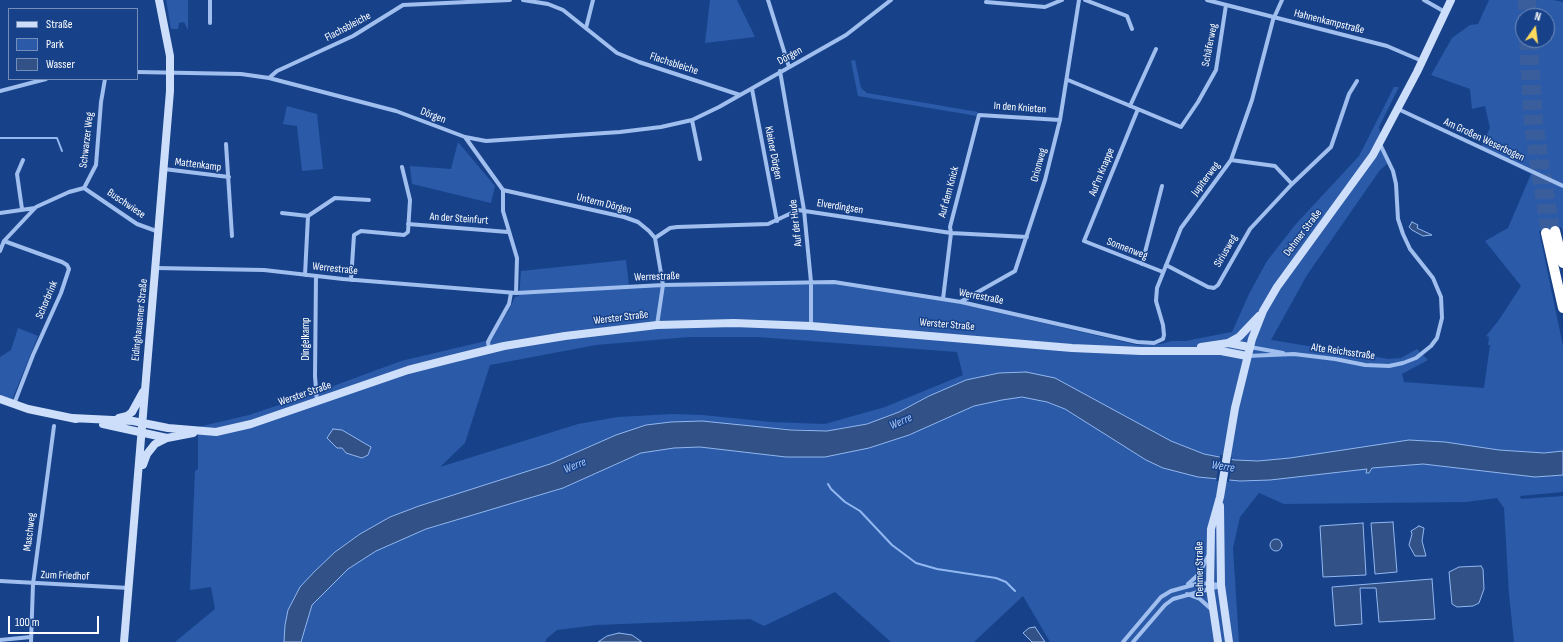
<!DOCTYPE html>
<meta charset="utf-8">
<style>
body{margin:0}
#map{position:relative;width:1563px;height:642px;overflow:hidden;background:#17428a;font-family:"Sofia Sans Condensed",sans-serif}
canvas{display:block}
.legend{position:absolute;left:8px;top:8px;width:130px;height:72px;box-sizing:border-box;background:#17428a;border:1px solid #748eb9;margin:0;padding:5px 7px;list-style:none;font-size:12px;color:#fff}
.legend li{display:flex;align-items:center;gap:8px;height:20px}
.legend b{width:20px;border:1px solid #748eb9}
.north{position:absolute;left:1515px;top:8px;width:40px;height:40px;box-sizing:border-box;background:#17428a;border:1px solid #748eb9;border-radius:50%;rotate:14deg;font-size:11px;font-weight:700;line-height:16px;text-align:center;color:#fff}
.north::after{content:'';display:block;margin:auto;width:14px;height:18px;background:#ffdb5d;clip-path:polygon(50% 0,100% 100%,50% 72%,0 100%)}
.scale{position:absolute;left:8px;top:616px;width:91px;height:18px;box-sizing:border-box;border:2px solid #fff;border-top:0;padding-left:5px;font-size:12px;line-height:14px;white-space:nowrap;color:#fff;-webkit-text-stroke:3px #17428a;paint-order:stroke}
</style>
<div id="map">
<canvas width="1563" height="642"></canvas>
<ul class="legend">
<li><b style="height:5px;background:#cddefa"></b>Straße</li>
<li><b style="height:11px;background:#2a5aa8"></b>Park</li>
<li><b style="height:11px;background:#325186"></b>Wasser</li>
</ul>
<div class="north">N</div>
<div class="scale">100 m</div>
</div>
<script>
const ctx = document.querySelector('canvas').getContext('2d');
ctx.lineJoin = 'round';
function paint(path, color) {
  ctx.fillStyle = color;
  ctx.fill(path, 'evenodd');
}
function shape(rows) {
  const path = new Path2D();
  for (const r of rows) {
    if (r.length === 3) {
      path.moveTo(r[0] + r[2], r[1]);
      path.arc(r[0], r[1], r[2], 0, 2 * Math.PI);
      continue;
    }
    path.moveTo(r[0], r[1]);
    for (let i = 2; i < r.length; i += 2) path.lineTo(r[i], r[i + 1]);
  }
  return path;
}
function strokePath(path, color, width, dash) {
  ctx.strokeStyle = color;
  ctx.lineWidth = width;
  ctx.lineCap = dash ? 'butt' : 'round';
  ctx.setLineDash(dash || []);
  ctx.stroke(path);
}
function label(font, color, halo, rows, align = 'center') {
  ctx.font = font + ' "Sofia Sans Condensed",sans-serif';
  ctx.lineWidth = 3;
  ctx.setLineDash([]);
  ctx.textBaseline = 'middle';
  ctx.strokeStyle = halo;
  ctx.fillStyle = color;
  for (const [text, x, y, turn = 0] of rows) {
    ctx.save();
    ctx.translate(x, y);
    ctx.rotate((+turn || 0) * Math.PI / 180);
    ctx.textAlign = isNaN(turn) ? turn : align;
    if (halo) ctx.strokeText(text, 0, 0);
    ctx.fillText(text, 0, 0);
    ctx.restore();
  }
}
const green = shape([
 [166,0,188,0,188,30,184,22,179,23,178,29,171,29],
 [710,0,737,0,755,37,705,43],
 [1489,0,1553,0,1563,2,1563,232,1561,227,1539,231,1563,346,1563,451,1544,453,1499,450,1445,442,1409,440,1290,458,1258,461,1235,460,1204,454,1171,441,1055,378,999,373,966,380,929,396,899,412,867,424,827,431,671,422,646,425,616,435,550,464,419,506,390,517,360,534,335,552,285,625,284,642,175,642,215,609,211,587,190,590,195,471,198,469,198,427,249,415,309,395,401,361,490,340,509,310,515,297,519,296,521,271,626,260,629,286,834,283,953,302,1137,345,1161,344,1171,341,1186,341,1221,334,1232,332,1249,294,1267,261,1295,225,1359,156,1394,87,1399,87,1379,127,1387,164,1380,170,1307,275,1271,340,1389,359,1401,358,1417,349,1428,360,1402,374,1404,382,1484,388,1490,345,1488,345,1489,337,1486,336,1499,320,1521,286,1485,241,1508,228,1531,174,1480,149,1490,128,1485,106,1472,109,1470,89,1431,75,1452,38,1470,25,1478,24],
 [1523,16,1547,16,1547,40,1523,40],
 [689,337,757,337,957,352,963,375,885,407,825,424,771,422,703,415,672,414,618,417,578,424,440,467,465,443,490,365,596,345],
 [855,60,861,88,867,93,978,112,977,116,858,96,851,61],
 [287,106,317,114,323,169,302,171,297,126,283,124],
 [458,142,495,186,491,203,412,184,410,166,451,169],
 [18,328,38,336,12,400,0,395,0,357,11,350],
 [1022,397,1047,402,1065,409,1163,468,1198,477,1240,481,1270,480,1372,468,1423,464,1535,477,1563,475,1563,492,1520,496,1521,499,1563,496,1563,642,1514,642,1509,594,1504,508,1497,498,1466,502,1284,504,1259,493,1240,517,1233,548,1239,642,1050,642,1023,596,974,642,891,642,835,592,764,626,750,619,597,625,557,630,546,639,546,642,301,642,312,605,348,569,376,551,426,529,563,488,641,453,675,448,700,447,786,457,825,457,869,448,909,435,974,406,1002,400]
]);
const water = shape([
 [1412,222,1418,225,1417,228,1432,235,1423,236,1412,230,1409,227,1412,222],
 [1026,372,1055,378,1171,441,1204,454,1235,460,1258,461,1290,458,1409,440,1445,442,1499,450,1544,453,1563,451,1563,475,1535,477,1423,464,1372,468,1369,473,1366,473,1367,469,1270,480,1240,481,1198,477,1163,468,1146,460,1065,409,1047,402,1022,397,1002,400,974,406,909,435,869,448,825,457,786,457,700,447,674,448,641,453,563,488,426,529,376,551,348,569,312,605,301,642,284,642,285,625,288,610,300,587,314,572,335,552,360,534,390,517,419,506,550,464,616,435,646,425,671,422,702,421,791,430,827,431,867,424,899,412,929,396,966,380,999,373,1026,372],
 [333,429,342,430,371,447,368,455,362,458,346,453,342,448,337,448,327,438,333,429],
 [1393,522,1397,572,1375,574,1371,523,1393,522],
 [1363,523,1366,575,1323,577,1320,526,1363,523],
 [1419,526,1424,528,1422,541,1426,556,1415,556,1409,545,1412,534,1411,531,1419,526],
 [1276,545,6],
 [1481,566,1483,569,1484,589,1479,603,1473,606,1457,607,1452,604,1449,572,1459,567,1481,566],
 [1432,579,1435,619,1379,622,1376,588,1360,588,1362,624,1335,626,1332,587,1432,579],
 [1035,627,1045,642,1032,642,1023,633,1029,628,1035,627],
 [619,633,632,635,642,642,598,642,607,636,619,633]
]);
const pier = shape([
 [1220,455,1232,457,1229,482,1216,481]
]);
const stream = shape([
 [0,138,57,138,62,151],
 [828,484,831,489,845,502,860,511,892,545,916,563,937,569,996,578,1006,582,1015,591]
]);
const highwayTunnel = shape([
 [1523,0,1523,16],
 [1531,0,1532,16],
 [1524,40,1529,127,1546,233],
 [1533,40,1538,122,1555,231]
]);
const street = shape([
 [210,0,210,23],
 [523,0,548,4,563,10,617,53,639,62,740,95],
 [768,0,789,67],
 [1085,0,1127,16,1132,29],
 [1207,0,1387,46,1422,61],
 [1424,0,1445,12],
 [986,2,1045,7,1062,0],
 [586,28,593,0],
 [780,71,804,210,811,282,811,326],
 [137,72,241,74,269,78,396,111,465,137,486,141,620,132,661,127,692,120,719,107,846,35,891,0],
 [269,78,277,71,353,36,403,5,510,0],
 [1068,80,1181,127,1198,102,1216,70,1226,5],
 [752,89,777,221],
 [0,91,46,79],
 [1130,106,1156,49],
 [1138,109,1084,241,1163,272],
 [1398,109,1563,186],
 [692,120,700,159],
 [465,137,503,190,503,211,517,258,516,293],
 [226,144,232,236],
 [1231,160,1275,166,1292,184],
 [164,169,229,177],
 [84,188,137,224,159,232],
 [503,190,624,217,638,222,649,231,655,238,663,285,657,325],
 [22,209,17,174,23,160],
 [0,213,35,208],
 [282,213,308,216],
 [408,224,508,232],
 [655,238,670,228,677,227,768,224,798,210,951,233,1027,237],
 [4,241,62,262,67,265,69,269,61,293,33,355,14,404],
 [0,251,4,241,36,207,69,192,84,188,96,165,101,102,105,79],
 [1142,264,1162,186],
 [1166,265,1208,287,1214,288,1218,285,1250,229,1292,184,1331,147,1349,94,1357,81],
 [156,268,264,270,343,279,516,293,663,285,834,282,961,302,1137,342,1154,343,1163,339,1164,335,1163,325,1156,301,1157,288,1181,228,1231,160,1252,100,1273,20,1282,0],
 [305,275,308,216,335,198,369,200],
 [316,276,315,376,317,402],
 [351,280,354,235,361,231,404,235,408,232,410,200,402,167],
 [943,299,951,233,950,227,979,115,1060,120],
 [962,301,1015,271,1045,180,1060,120,1079,0],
 [1250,347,1283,353],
 [489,349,488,342,490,338,509,304,511,293],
 [1247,356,1294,354,1335,359,1365,365,1389,366,1403,363,1416,358,1431,346,1437,338,1442,318,1441,297,1433,278,1410,249,1403,234,1398,219,1396,184,1393,171,1380,144],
 [0,581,129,588],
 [1188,584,1199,574,1208,556],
 [1187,594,1200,599,1211,609],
 [0,640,31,637],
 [31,642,33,584,54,426],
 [1123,642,1161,597,1171,591,1200,583,1221,585],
 [1133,642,1165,605,1173,599,1220,586]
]);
const secondary = shape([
 [1228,343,1239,337,1259,316],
 [1201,347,1228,343,1249,347],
 [0,399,28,409,76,419],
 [72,418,133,421,168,428,216,432,251,424,408,370,451,359,504,346,565,336,657,325,734,323,811,326,1072,348,1141,351,1221,351,1247,356],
 [119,418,127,416,132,412,143,392],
 [103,424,167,438],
 [143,465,147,454,155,444,167,438,193,433],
 [1220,506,1221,585,1229,642],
 [124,642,170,91,170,56,159,0],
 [1218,642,1210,588,1211,529,1220,497,1235,408,1252,339,1263,311,1277,287,1373,155,1417,72,1451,0]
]);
const highway = shape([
 [1555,231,1563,263],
 [1546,233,1563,308]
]);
const streetNames = [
 ["Hahnenkampstraße",1329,22,14],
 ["Flachsbleiche",348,27,-28],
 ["Schäferweg",1210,45,-79],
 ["Dörgen",790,56,-29],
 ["Flachsbleiche",674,64,18],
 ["In den Knieten",1020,108,4],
 ["Dörgen",433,116,21],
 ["Schwarzer Weg",87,140,-83],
 ["Am Großen Weserbogen",1484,140,25],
 ["Kleiner Dörgen",773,153,79],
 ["Mattenkamp",198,165,7],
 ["Orionweg",1039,165,-75],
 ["Auf'm Knappe",1102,172,-68],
 ["Jupiterweg",1206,179,-53],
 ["Auf dem Knick",949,192,-75],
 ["Buschwiese",126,204,34],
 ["Unterm Dörgen",604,204,14],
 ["Elverdingsen",840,207,9],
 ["An der Steinfurt",459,219,4],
 ["Auf der Hude",796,223,-97],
 ["Dehmer Straße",1303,233,-53],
 ["Sonnenweg",1127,249,21],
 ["Siriusweg",1226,251,-60],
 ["Werrestraße",335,269,6],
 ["Werrestraße",657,277,-2],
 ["Werrestraße",981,297,11],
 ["Schorbrink",47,300,-67],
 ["Werster Straße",621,318,-7],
 ["Eidinghausener Straße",140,320,-84],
 ["Werster Straße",947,325,5],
 ["Dingelkamp",306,339,-90],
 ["Alte Reichsstraße",1343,352,8],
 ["Werster Straße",305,394,-19],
 ["Maschweg",30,532,-83],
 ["Dehmer Straße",1200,569,-91],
 ["Zum Friedhof",65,576,2]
];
const waterNames = [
 ["Werre",901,422,-24],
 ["Werre",575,466,-22],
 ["Werre",1223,467,9]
];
paint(green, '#2a5aa8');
paint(water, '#325186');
strokePath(water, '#92b8f1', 1);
paint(pier, '#17428a');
strokePath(stream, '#92b8f1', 2);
strokePath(highwayTunnel, '#3a5e9c', 10, [10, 5]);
strokePath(street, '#a0beee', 4);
strokePath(secondary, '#cddefa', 8);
strokePath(highway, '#fff', 10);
label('11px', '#fff', '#17428a', streetNames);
label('italic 12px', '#acc9f6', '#17428a', waterNames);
</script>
